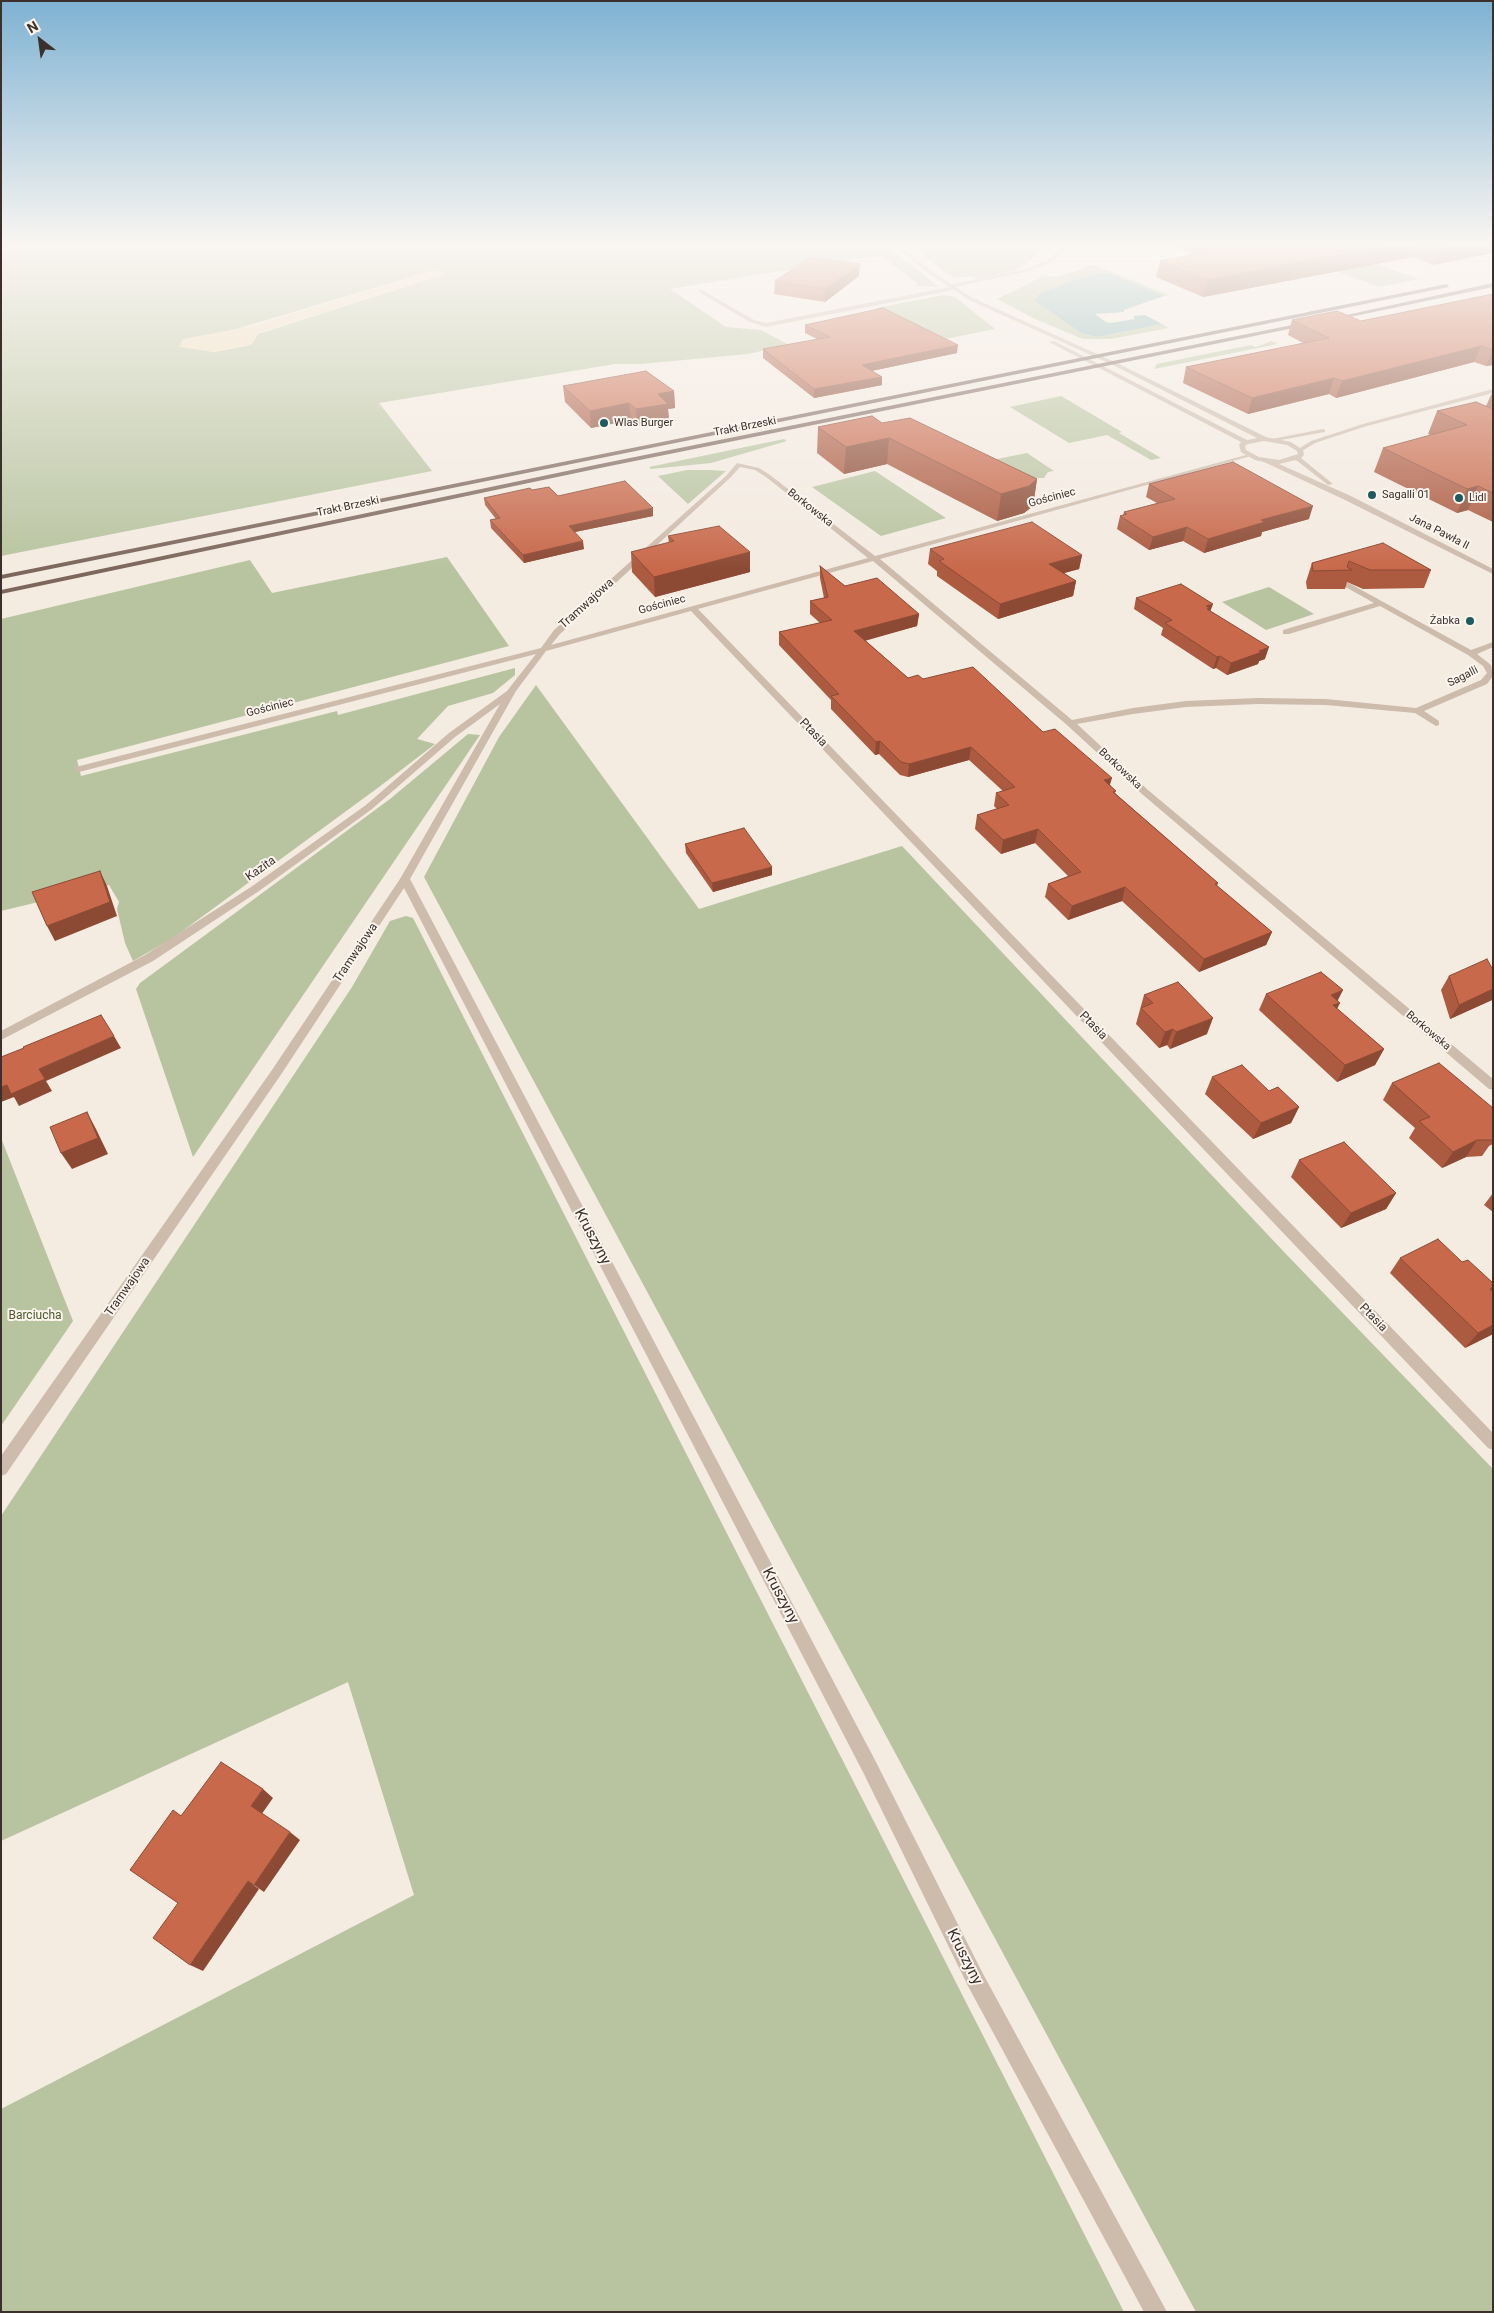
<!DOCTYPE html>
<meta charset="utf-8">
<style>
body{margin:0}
#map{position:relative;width:1494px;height:2313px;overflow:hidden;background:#f4ebe1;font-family:Roboto,sans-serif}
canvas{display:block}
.frame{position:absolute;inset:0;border:2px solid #3b302b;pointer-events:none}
.north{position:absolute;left:15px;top:15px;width:50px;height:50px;-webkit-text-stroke:4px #fbf5ee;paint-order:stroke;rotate:330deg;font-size:14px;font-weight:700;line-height:20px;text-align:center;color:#3b302b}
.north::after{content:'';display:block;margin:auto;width:18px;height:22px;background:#3b302b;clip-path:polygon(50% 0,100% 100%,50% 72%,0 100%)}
</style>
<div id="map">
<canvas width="1494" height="2313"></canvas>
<div class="frame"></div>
<div class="north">N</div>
</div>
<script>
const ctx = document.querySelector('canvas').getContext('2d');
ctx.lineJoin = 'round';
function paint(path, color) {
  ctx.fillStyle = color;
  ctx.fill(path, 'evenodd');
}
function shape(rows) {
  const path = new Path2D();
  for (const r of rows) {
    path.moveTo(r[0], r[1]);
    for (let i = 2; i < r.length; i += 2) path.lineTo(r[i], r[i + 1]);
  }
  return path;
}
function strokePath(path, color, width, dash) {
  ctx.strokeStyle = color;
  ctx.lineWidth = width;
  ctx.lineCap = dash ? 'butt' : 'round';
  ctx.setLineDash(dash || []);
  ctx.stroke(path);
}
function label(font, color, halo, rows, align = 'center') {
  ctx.font = font + ' Roboto,sans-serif';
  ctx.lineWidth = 4;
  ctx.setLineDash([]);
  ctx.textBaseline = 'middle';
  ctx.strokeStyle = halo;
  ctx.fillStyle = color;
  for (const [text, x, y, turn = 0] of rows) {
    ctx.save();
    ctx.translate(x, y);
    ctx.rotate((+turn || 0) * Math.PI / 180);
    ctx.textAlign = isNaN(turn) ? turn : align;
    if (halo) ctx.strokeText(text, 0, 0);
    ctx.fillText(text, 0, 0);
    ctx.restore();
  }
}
const green = shape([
 [1,245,886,245,939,287,916,286,917,283,880,255,670,289,726,327,761,330,789,345,748,354,641,364,615,364,379,403,432,471,1,556],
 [435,270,445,274,258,334,251,345,214,352,179,346],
 [912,245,1048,245,1017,270,977,279,971,276,956,278,949,275],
 [1266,245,1322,245,1419,279,1379,287],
 [1094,265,1169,295,1164,296,1107,272,1096,273,1038,295,1097,337,1162,324,1169,328,1111,339,1083,339,1035,319,997,299,1044,276,1057,277],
 [944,295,955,297,995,329,935,341,876,308],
 [1271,341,1278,344,1154,369,1157,364,1251,345,1256,347],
 [1061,396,1122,432,1119,433,1161,458,1151,460,1107,435,1069,443,1010,407],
 [784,439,787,441,711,463,651,469,649,467],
 [1027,453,1054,471,1048,472,1044,478,995,479,997,459],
 [687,470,710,470,726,471,688,504,658,476],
 [875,471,946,518,881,536,812,487],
 [447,557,509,646,77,760,81,776,337,711,338,715,515,668,515,675,493,693,448,706,417,739,435,744,379,787,173,938,133,961,125,943,117,909,119,902,109,885,1,911,1,619,250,560,272,593],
 [1269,587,1314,614,1266,630,1222,602],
 [536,685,699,909,902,846,1285,1253,1493,1469,1493,2312,1196,2312,424,877,499,737],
 [468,734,480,735,193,1157,136,989,140,983,390,799],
 [406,916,413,918,435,961,1124,2312,1,2312,1,2109,414,1895,348,1682,1,1841,1,1516,352,987,390,921],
 [1,1138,73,1321,1,1426]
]);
const sand = shape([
 [435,270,446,274,258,333,251,345,214,352,179,347,183,339,253,326]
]);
const water = shape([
 [1107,272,1164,296,1124,310,1124,312,1095,314,1106,322,1111,323,1135,319,1133,316,1145,315,1162,324,1097,337,1082,333,1035,301,1038,295,1045,291,1096,273]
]);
const minor = shape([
 [1066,245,1071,245,1053,261,1029,271,955,287,957,288,954,290,766,327,750,322,697,291,702,290,754,320,766,323,949,287,948,285,1026,269,1049,259,1066,245],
 [1493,389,1493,393,1367,426,1315,443,1302,451,1297,450,1311,441,1363,424,1493,389],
 [1323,429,1325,430,1325,432,1275,441,1272,439,1323,429],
 [1246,455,1251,456,880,559,1072,720,1133,708,1186,701,1258,698,1326,699,1416,708,1481,680,1487,673,1483,666,1468,655,1380,606,1289,634,1283,634,1283,630,1374,603,1342,585,1342,581,1345,581,1471,650,1493,642,1493,647,1477,654,1491,665,1493,676,1487,684,1424,711,1439,721,1439,725,1436,726,1415,713,1326,705,1258,704,1186,707,1133,714,1077,724,1148,790,1493,1079,1493,1090,1489,1089,1142,794,1067,725,873,561,698,609,1493,1433,1493,1450,1488,1448,691,611,546,651,516,691,410,879,876,1762,982,1972,1167,2312,1144,2312,968,1986,864,1774,404,888,280,1076,6,1474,1,1476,1,1456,272,1070,400,879,500,704,455,737,372,809,259,891,153,961,1,1040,1,1031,145,955,251,887,366,805,449,733,507,691,536,654,79,772,74,769,76,767,541,648,554,630,726,476,737,463,759,468,770,475,875,556,1246,455],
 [740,467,755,470,766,477,868,558,551,645,560,634,730,478,740,467]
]);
const tertiary = shape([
 [894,245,899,245,933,272,973,298,1117,363,1266,437,1291,442,1303,450,1304,455,1301,458,1333,484,1328,485,1296,460,1279,464,1351,496,1493,569,1493,574,1345,500,1264,462,1255,460,1241,452,1239,445,1241,442,1049,342,1054,341,1247,440,1257,438,1113,365,969,300,929,274,894,245],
 [1264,441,1287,445,1297,451,1298,454,1279,460,1259,457,1246,450,1245,446,1248,444,1264,441]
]);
const primary = shape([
 [1493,283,1493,287,1331,321,1328,319,1493,283],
 [1447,284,1449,287,1,579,1,575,1447,284],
 [1307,322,1309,325,600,468,1,594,1,590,600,464,1307,322]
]);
const wall = shape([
 [1172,245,1493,245,1434,265,1413,257,1203,297,1156,277,1160,261,1194,254],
 [859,276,825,302,774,294,775,281],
 [1493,294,1493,365,1486,366,1474,362,1336,398,1329,394,1248,414,1183,383,1186,367,1303,343,1288,335,1292,320,1361,321],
 [805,325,957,353,872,371,882,377,882,385,814,398,763,358,763,349,817,339,805,333],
 [563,386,674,391,675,408,668,409,669,420,637,426,631,420,591,428,565,402],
 [1493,394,1493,522,1468,510,1457,513,1374,472,1383,448,1431,435,1428,434,1437,411,1486,406,1491,395],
 [882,423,1037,479,1033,506,1024,513,997,521,887,464,844,474,817,453,818,427],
 [1149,484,1309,519,1262,532,1261,536,1204,553,1183,541,1149,550,1117,529,1120,516,1123,515,1124,512,1157,503,1146,497],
 [532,490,558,496,653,516,575,532,584,549,524,563,491,528,490,520,496,519,485,505,484,498],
 [668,536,750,552,750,572,655,597,632,572,631,552,669,543],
 [1383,543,1431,570,1424,588,1363,589,1347,582,1345,589,1307,589,1306,582,1312,563],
 [930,549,1082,555,1079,569,1064,573,1076,581,1073,596,998,619,937,576,937,571,928,564],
 [820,566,845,586,919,614,917,626,865,640,908,678,923,679,1043,732,1110,785,1116,794,1218,883,1217,886,1272,932,1266,945,1199,972,1122,901,1068,920,1045,897,1048,884,1068,876,1035,843,1001,854,975,829,977,815,997,809,994,806,996,793,1003,791,969,760,908,777,900,775,879,754,875,755,831,709,831,700,779,645,779,632,820,623,810,614,810,601,824,598,820,578],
 [1136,598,1265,659,1259,661,1258,664,1227,675,1216,668,1213,669,1161,635,1163,628,1134,609],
 [685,844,772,875,713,892,686,853],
 [1493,970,1493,998,1492,1000,1450,1019,1441,990,1449,976],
 [1266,994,1338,1001,1337,1009,1384,1049,1375,1065,1337,1082,1259,1010],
 [1144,995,1207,1034,1170,1049,1167,1045,1159,1048,1136,1024],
 [1212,1077,1269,1091,1299,1107,1291,1123,1253,1139,1205,1094],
 [1392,1083,1493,1108,1493,1144,1489,1146,1482,1156,1466,1157,1442,1168,1409,1138,1415,1128,1383,1100],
 [1299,1160,1396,1193,1386,1209,1341,1228,1291,1177],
 [1493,1193,1493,1212,1484,1205],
 [1400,1258,1462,1262,1493,1283,1493,1289,1492,1291,1493,1292,1493,1334,1465,1348,1390,1273]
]);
const shadedWall = shape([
 [1395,245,1417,245,1413,257,1203,297,1207,280],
 [1457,245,1493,245,1493,253,1434,265,1440,249],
 [860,264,859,276,825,302,825,289],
 [958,345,957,353,861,373,862,365],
 [1481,346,1474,362,1336,398,1342,381],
 [1493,350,1493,365,1486,366,1492,351],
 [882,377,882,385,814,398,814,389],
 [1334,378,1329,394,1248,414,1252,398],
 [674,391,675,408,668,409,669,420,637,426,636,409,658,394],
 [629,403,631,420,591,428,590,411],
 [889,438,887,464,844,474,846,447],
 [1037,479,1033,506,1024,513,997,521,1001,494],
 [1478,486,1468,510,1457,513,1467,489],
 [1313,506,1309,519,1262,532,1261,536,1204,553,1208,539,1261,520],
 [653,508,653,516,570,533,569,526],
 [1187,527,1183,541,1149,550,1153,537],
 [583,541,584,549,524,563,523,555],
 [750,552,750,572,655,597,654,577],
 [1082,555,1079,569,1046,578,1049,564],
 [1076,581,1073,596,998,619,1000,604],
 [1213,604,1209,615,1206,606],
 [919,614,917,626,854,644,854,631],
 [1269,647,1265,659,1259,661,1258,664,1227,675,1231,663,1259,651],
 [1220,656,1216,668,1213,669,1217,657],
 [880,741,879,754,875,755,876,742],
 [971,747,969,760,908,777,909,764],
 [1112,778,1108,791,1104,780],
 [1038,829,1035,843,1001,854,1003,840],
 [772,867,772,875,713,892,712,883],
 [100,871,107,886,117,916,55,941,47,926],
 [1125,887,1122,901,1068,920,1072,906],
 [1272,932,1266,945,1199,972,1204,959],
 [1493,989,1493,998,1492,1000,1450,1019,1459,1005],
 [1343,990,1336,1004,1340,1003,1332,1019,1331,995],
 [1213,1018,1207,1034,1170,1049,1176,1032],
 [1173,1029,1167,1045,1159,1048,1165,1032],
 [114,1036,121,1048,46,1081,52,1091,19,1106,14,1097,1,1102,1,1087,39,1069],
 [1384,1049,1375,1065,1337,1082,1345,1065],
 [1299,1107,1291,1123,1253,1139,1261,1123],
 [87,1112,96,1129,108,1154,72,1169,61,1153],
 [1477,1140,1466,1157,1442,1168,1453,1152],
 [1396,1193,1386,1209,1341,1228,1351,1213],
 [1493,1325,1493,1334,1465,1348,1478,1333],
 [263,1789,273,1798,261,1815,251,1806],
 [290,1832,300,1840,264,1892,254,1885],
 [248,1881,259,1889,203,1971,190,1965]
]);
const building = shape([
 [1215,245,1395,245,1207,280,1160,261,1223,249,1215,245],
 [1430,245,1457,245,1440,249,1430,245],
 [810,257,860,264,825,289,775,281,810,257],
 [1493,294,1493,350,1481,346,1342,381,1334,378,1252,398,1186,367,1329,338,1292,320,1337,311,1361,321,1493,294],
 [883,308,958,345,862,365,882,377,814,389,763,349,830,337,805,325,883,308],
 [646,371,674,391,658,394,668,404,636,409,629,403,590,411,563,386,646,371],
 [1476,402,1493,409,1493,493,1478,486,1467,489,1383,448,1467,425,1437,411,1476,402],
 [872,416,882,423,910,418,1037,479,1029,486,1001,494,889,438,846,447,818,427,872,416],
 [1233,462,1313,506,1261,520,1265,522,1208,539,1187,527,1153,537,1120,516,1127,514,1124,512,1175,499,1149,484,1233,462],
 [625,481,653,508,569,526,583,541,523,555,490,520,500,518,484,498,530,488,532,490,549,487,558,496,625,481],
 [1032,522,1082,555,1049,564,1076,581,1000,604,939,561,944,559,930,549,1032,522],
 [719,526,750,552,654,577,631,552,674,541,668,536,719,526],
 [1383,543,1431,570,1370,570,1349,561,1347,567,1352,570,1313,571,1312,563,1383,543],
 [820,566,845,586,877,578,919,614,854,631,908,678,918,675,923,679,973,667,1043,732,1055,729,1112,778,1104,780,1116,791,1113,792,1218,883,1215,884,1272,932,1204,959,1125,887,1072,906,1048,884,1081,872,1038,829,1003,840,977,815,1009,805,996,793,1015,787,971,747,909,764,901,762,880,741,876,742,831,696,839,694,779,632,832,620,810,601,828,597,820,566],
 [1181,584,1213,604,1206,606,1210,608,1207,609,1269,647,1259,651,1262,652,1231,663,1220,656,1217,657,1165,623,1172,620,1136,598,1181,584],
 [744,828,772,867,712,883,685,844,744,828],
 [100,871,110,902,47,926,32,892,100,871],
 [1487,959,1493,970,1493,989,1459,1005,1449,976,1487,959],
 [1321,972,1343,990,1331,995,1340,1003,1333,1005,1384,1049,1345,1065,1266,994,1321,972],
 [1178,982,1213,1018,1176,1032,1173,1029,1165,1032,1141,1008,1153,1003,1144,995,1178,982],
 [101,1015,114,1036,39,1069,45,1079,11,1094,7,1085,1,1087,1,1057,24,1048,23,1047,101,1015],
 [1439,1063,1493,1108,1493,1140,1477,1140,1453,1152,1419,1121,1430,1117,1392,1083,1439,1063],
 [1242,1065,1269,1091,1278,1087,1299,1107,1261,1123,1212,1077,1242,1065],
 [87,1112,98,1138,61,1153,50,1127,87,1112],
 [1344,1142,1396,1193,1351,1213,1299,1160,1344,1142],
 [1438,1239,1462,1262,1468,1260,1493,1283,1493,1287,1490,1289,1493,1292,1493,1325,1478,1333,1400,1258,1438,1239],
 [221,1762,263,1789,251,1806,290,1832,254,1885,248,1881,190,1965,153,1938,178,1903,130,1870,173,1810,181,1816,221,1762]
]);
const markers = [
 [604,423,5,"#1f5a5e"],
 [1372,495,5,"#1f5a5e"],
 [1459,498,5,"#1f5a5e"],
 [1470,621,5,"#1f5a5e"]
];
const farPoinames = [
 ["Wlas Burger",614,423],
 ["Sagalli 01",1382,495],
 ["Lidl",1469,498],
 ["Żabka",1460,621,"right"]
];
const farStreetnames = [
 ["Trakt Brzeski",745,427,-11],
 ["Gościniec",1052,498,-15],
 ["Trakt Brzeski",348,507,-12],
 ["Borkowska",810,508,38],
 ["Jana Pawła II",1439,532,27],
 ["Gościniec",662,605,-15],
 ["Sagalli",1463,677,-27],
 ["Gościniec",270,708,-14],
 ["Borkowska",1120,769,43],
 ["Borkowska",1428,1031,40]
];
const streetNames = [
 ["Tramwajowa",587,604,-42],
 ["Ptasia",813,733,46],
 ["Kazita",261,869,-35],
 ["Tramwajowa",356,953,-56],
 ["Ptasia",1093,1026,46],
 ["Tramwajowa",128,1287,-55],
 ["Ptasia",1373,1318,46]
];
const parkNames = [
 ["Barciucha",35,1316]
];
const nearStreetnames = [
 ["Kruszyny",592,1237,62],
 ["Kruszyny",780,1596,62],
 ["Kruszyny",964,1957,63]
];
paint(green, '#b8c4a0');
paint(sand, '#efdcb8');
paint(water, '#7fb0b2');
paint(minor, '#cdbbac');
paint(tertiary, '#cdbbac');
paint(primary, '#7d675c');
paint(wall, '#ac5a40');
paint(shadedWall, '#8c4a34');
paint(building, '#c8694b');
strokePath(building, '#8c4a34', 1);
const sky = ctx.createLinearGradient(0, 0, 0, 569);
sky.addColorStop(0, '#7eb2d2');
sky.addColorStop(0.43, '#faf6f2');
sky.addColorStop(1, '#faf6f200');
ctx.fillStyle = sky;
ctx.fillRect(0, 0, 1494, 569);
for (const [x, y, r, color] of markers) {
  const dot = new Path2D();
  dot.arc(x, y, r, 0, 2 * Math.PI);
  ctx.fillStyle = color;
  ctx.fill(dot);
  strokePath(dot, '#fbf5ee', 2);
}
label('11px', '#3b302b', '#fbf5ee', farPoinames, 'left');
label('11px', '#3b302b', '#fbf5ee', farStreetnames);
label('12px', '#3b302b', '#fbf5ee', streetNames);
label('12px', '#4a5a2e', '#fbf5ee', parkNames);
label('15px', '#3b302b', '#fbf5ee', nearStreetnames);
</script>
